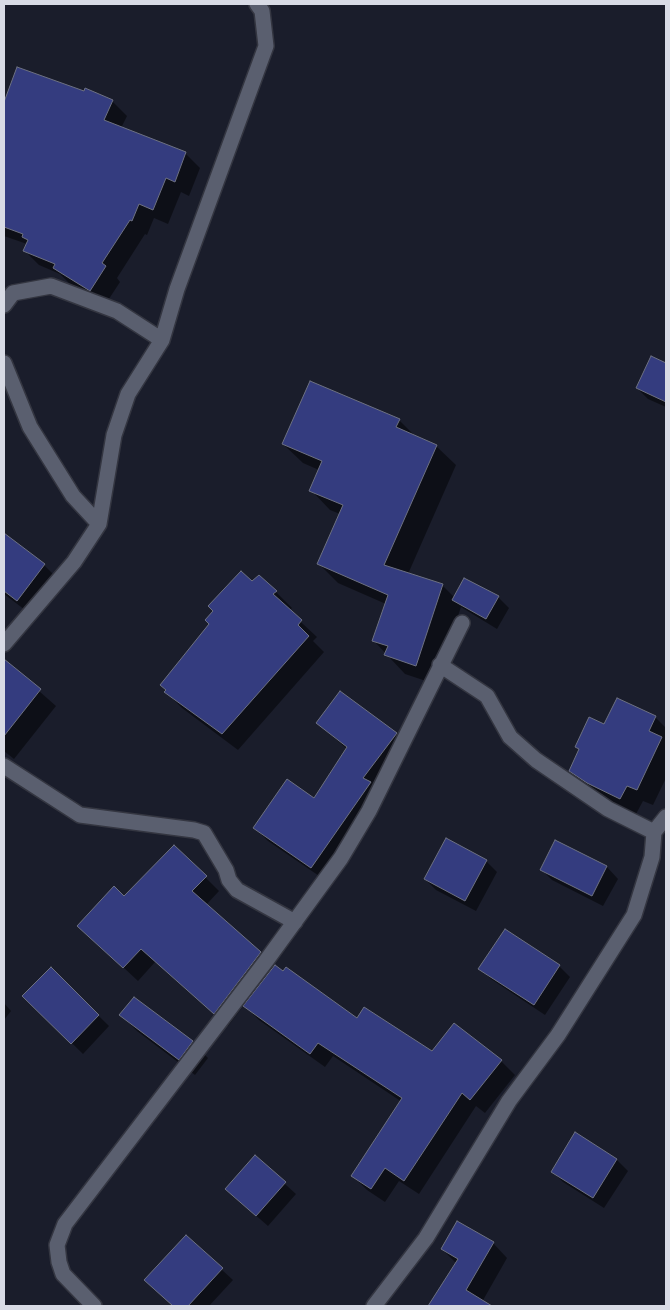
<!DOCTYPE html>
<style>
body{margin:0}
#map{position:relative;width:670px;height:1310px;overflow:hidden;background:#1a1d2b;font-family:"Nunito Sans",sans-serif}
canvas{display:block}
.frame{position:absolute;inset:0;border:5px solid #d8dbe5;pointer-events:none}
</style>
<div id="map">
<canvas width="670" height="1310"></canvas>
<div class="frame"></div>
</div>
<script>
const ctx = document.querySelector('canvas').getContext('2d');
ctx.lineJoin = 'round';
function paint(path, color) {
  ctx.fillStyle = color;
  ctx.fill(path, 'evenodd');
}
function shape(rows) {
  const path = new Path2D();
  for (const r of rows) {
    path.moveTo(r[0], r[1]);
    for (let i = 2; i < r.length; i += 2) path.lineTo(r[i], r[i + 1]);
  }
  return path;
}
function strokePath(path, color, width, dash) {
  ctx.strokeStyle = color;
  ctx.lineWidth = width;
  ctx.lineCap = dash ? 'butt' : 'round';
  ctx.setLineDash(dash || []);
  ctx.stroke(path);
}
const shadow = shape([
 [18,68,112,101,127,116,121,128,185,153,200,168,189,196,181,192,168,224,154,218,147,235,145,234,117,278,120,282,105,305,69,283,60,274,39,265,24,250,27,244,4,236,4,107],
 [652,357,666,364,666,407,648,399,637,388],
 [399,420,415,436,436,446,456,465,408,574,442,585,455,598,498,597,509,608,497,629,461,607,435,684,405,674,374,641,386,604,338,583,319,564,340,514,330,510,311,490,319,470,303,463,283,444],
 [4,534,44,565,60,581,33,616,4,594],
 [252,583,276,592,292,608,289,611,317,637,313,641,324,652,238,750,182,708,166,692],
 [6,662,56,706,14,759,4,751,4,665],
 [341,692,396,734,410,748,377,791,325,880,268,841,254,827,315,800,347,749,318,723],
 [655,717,666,728,666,778,653,805,643,801,636,814,604,799,587,787,570,771,580,751,576,747,605,725],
 [555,842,607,867,618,879,603,906,552,880,541,869],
 [174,846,219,891,206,905,274,967,358,1020,432,1053,501,1061,515,1075,485,1113,476,1106,419,1194,399,1181,385,1202,367,1190,353,1176,402,1102,333,1056,325,1067,259,1020,244,1005,228,1026,156,961,138,981,93,939,124,898],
 [486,861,497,872,476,911,436,890,425,879],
 [505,931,559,966,570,977,545,1015,491,979,480,968],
 [51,969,109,1026,83,1054,24,996],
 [4,1003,11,1011,4,1020],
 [121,1015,192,1042,208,1058,195,1075,137,1031],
 [576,1134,617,1160,628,1171,604,1208,563,1182,552,1171],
 [255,1157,296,1194,268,1226,238,1200],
 [186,1237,233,1280,209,1306,174,1306,157,1291],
 [493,1243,507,1258,482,1302,490,1306,430,1306,457,1264,442,1249]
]);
const building = shape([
 [17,67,84,91,85,88,113,100,104,120,186,152,175,182,166,178,153,210,139,204,132,221,130,220,102,263,106,266,90,291,53,268,55,264,23,251,28,240,22,237,23,234,4,227,4,102,17,67],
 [651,356,666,363,666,402,636,388,651,356],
 [310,381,400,419,396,427,437,445,384,565,443,584,416,666,384,655,388,646,372,641,388,595,317,564,343,505,309,491,322,461,282,444,310,381],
 [4,533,45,564,17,601,4,591,4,533],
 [241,571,252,581,259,575,277,591,273,594,302,620,298,625,309,636,222,734,164,692,166,690,160,685,209,624,205,620,213,611,208,606,241,571],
 [464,578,499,596,486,619,452,600,464,578],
 [4,659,41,689,4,736,4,659],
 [340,691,397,733,363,778,371,782,311,868,253,828,287,779,314,798,347,747,316,723,340,691],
 [617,698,656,716,649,731,662,737,637,790,627,786,620,799,587,783,569,771,579,749,575,747,589,717,604,724,617,698],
 [446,838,487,860,465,901,424,879,446,838],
 [555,840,607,866,592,896,540,870,555,840],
 [174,845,207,876,192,891,261,952,214,1014,141,949,123,968,77,926,114,886,124,896,174,845],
 [505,929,560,965,534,1005,478,969,505,929],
 [275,965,283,971,286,967,357,1018,364,1007,432,1051,454,1023,502,1060,470,1100,462,1093,404,1181,385,1168,371,1189,351,1176,402,1098,318,1043,310,1054,243,1006,275,965],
 [51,967,99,1015,71,1044,22,996,51,967],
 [134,997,193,1041,179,1060,119,1015,134,997],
 [575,1132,617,1159,593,1198,551,1172,575,1132],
 [255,1155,286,1182,256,1216,225,1189,255,1155],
 [457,1221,494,1242,466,1290,492,1306,428,1306,458,1259,441,1249,457,1221],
 [186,1235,223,1268,188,1306,173,1306,144,1280,186,1235]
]);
const street = shape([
 [4,305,13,293,51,286,117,311,162,340],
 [4,363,30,427,73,496,99,524],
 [4,644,74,562,99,524,114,435,128,394,162,340,177,289,266,46,262,11,257,4],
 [440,665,487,696,510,737,536,760,608,809,654,832],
 [4,766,80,815,194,830,204,833,226,870,229,880,237,890,295,922],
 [94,1306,63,1274,59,1262,57,1245,65,1224,266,961,341,858,369,811,462,623],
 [374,1306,426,1238,509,1101,558,1035,634,915,652,857,654,832,666,817]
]);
paint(shadow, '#0007');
paint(building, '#343c7f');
strokePath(building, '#6d7182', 1);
strokePath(street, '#343641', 18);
strokePath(street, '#5a5f6f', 15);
</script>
